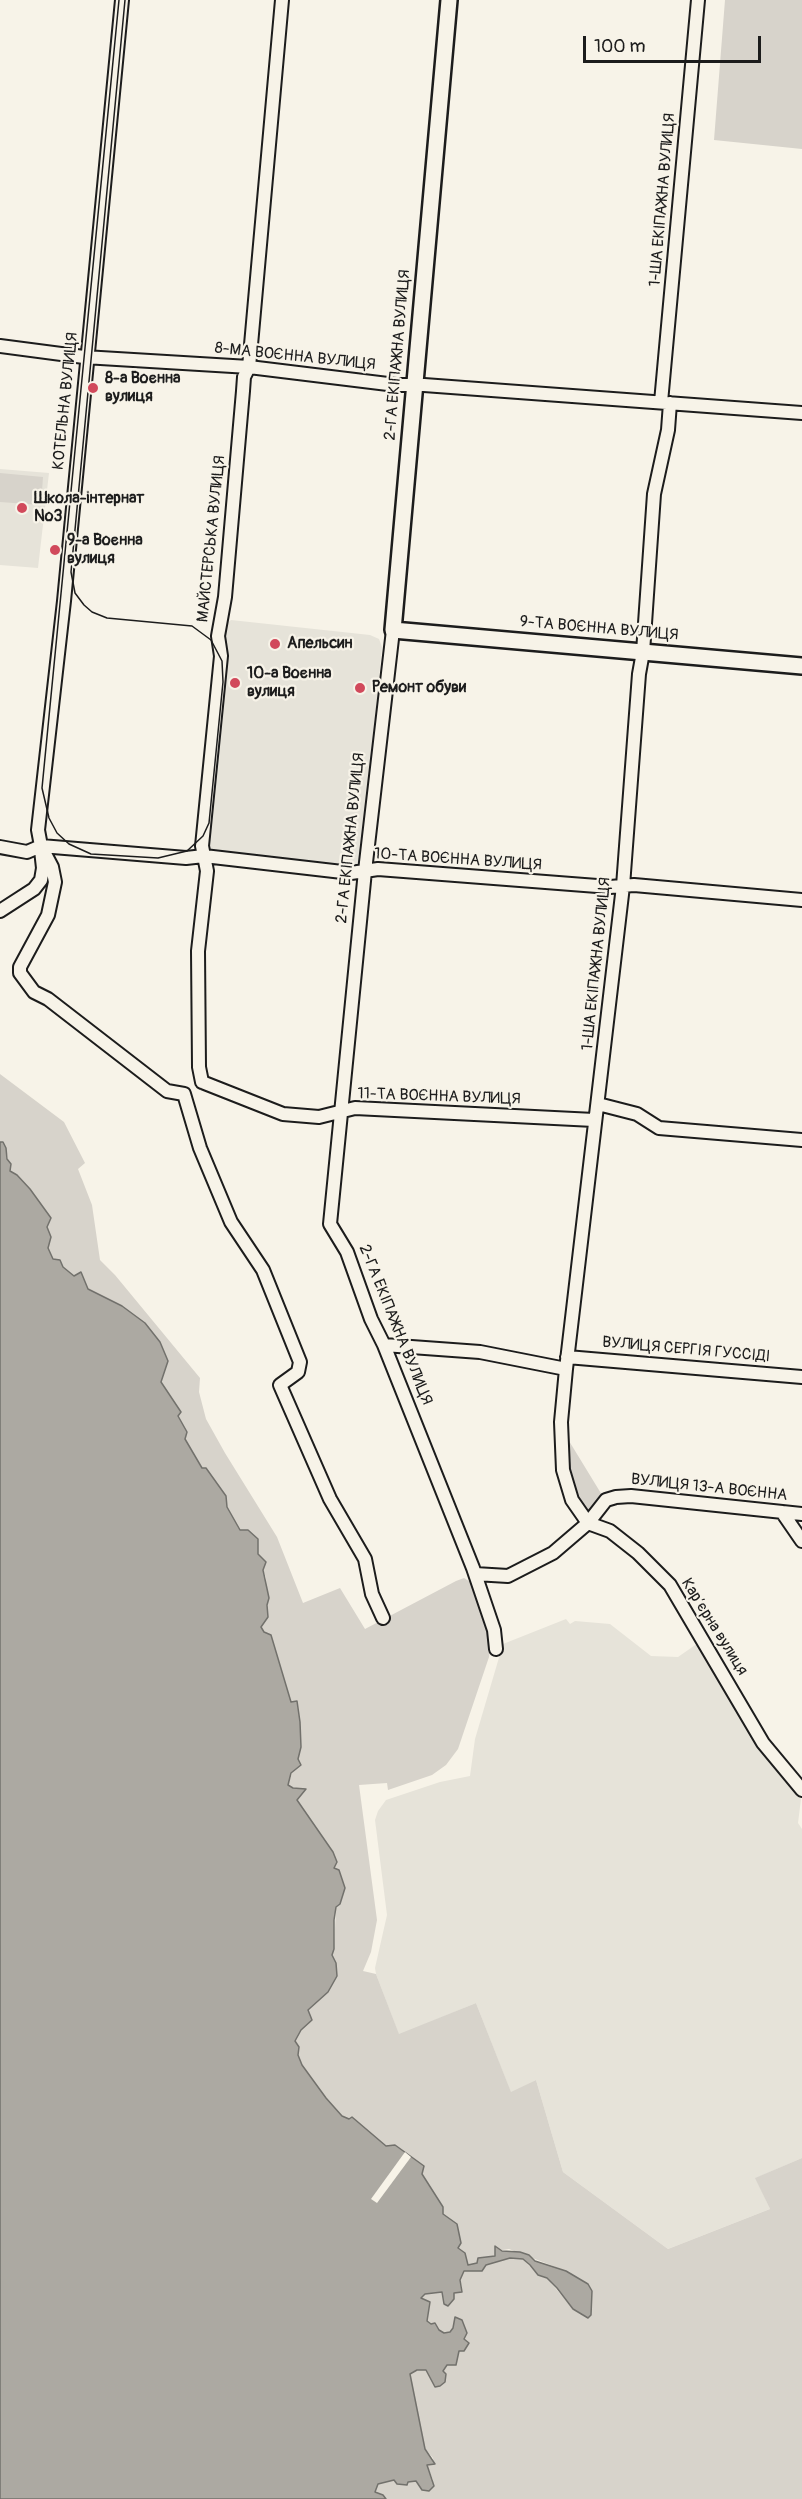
<!DOCTYPE html>
<meta charset="utf-8">
<style>
body{margin:0}
#map{position:relative;width:802px;height:2499px;overflow:hidden;background:#f7f3e8;font-family:Pangolin,sans-serif}
canvas{display:block}
.scale{position:absolute;left:583px;top:36px;width:178px;height:27px;box-sizing:border-box;border:3px solid #1c1c1c;border-top:0;padding-left:8px;font-size:18px;line-height:21px;white-space:nowrap;color:#1c1c1c;-webkit-text-stroke:4px #f7f3e8;paint-order:stroke}
</style>
<div id="map">
<canvas width="802" height="2499"></canvas>
<div class="scale">100 m</div>
</div>
<script>
const ctx = document.querySelector('canvas').getContext('2d');
ctx.lineJoin = 'round';
function paint(path, color) {
  ctx.fillStyle = color;
  ctx.fill(path, 'evenodd');
}
function shape(rows) {
  const path = new Path2D();
  for (const r of rows) {
    path.moveTo(r[0], r[1]);
    for (let i = 2; i < r.length; i += 2) path.lineTo(r[i], r[i + 1]);
  }
  return path;
}
function strokePath(path, color, width, dash) {
  ctx.strokeStyle = color;
  ctx.lineWidth = width;
  ctx.lineCap = dash ? 'butt' : 'round';
  ctx.setLineDash(dash || []);
  ctx.stroke(path);
}
function label(font, color, halo, rows, align = 'center') {
  ctx.font = font + ' Pangolin,sans-serif';
  ctx.lineWidth = 4.5;
  ctx.setLineDash([]);
  ctx.textBaseline = 'middle';
  ctx.strokeStyle = halo;
  ctx.fillStyle = color;
  for (const [text, x, y, turn = 0] of rows) {
    ctx.save();
    ctx.translate(x, y);
    ctx.rotate((+turn || 0) * Math.PI / 180);
    ctx.textAlign = isNaN(turn) ? turn : align;
    if (halo) ctx.strokeText(text, 0, 0);
    ctx.fillText(text, 0, 0);
    ctx.restore();
  }
}
const built = shape([
 [0,469,49,473,38,568,0,565],
 [231,620,370,635,379,639,382,647,361,861,358,867,351,869,214,853,208,850,206,844,221,635,225,625],
 [566,1619,570,1624,575,1621,610,1624,651,1656,678,1657,701,1641,760,1744,801,1799,798,1823,802,1829,802,2158,756,2178,770,2209,668,2249,563,2172,536,2080,511,2093,476,2003,399,2035,376,1974,375,1968,387,1915,375,1820,378,1811,386,1800,440,1782,470,1776,475,1739,503,1644]
]);
const green = shape([
 [725,0,802,0,802,149,714,140],
 [0,473,43,477,41,505,0,502],
 [0,1074,64,1122,85,1163,78,1169,92,1205,100,1260,115,1275,200,1378,199,1392,206,1419,225,1453,277,1537,303,1603,340,1588,365,1629,456,1581,464,1578,472,1583,490,1629,491,1642,489,1657,458,1749,446,1765,432,1775,388,1790,387,1783,359,1785,377,1920,371,1952,363,1971,376,1974,399,2034,476,2003,511,2092,536,2080,563,2172,668,2249,770,2209,755,2178,802,2158,802,2499,386,2499,383,2495,375,2492,378,2484,394,2480,407,2485,407,2482,416,2481,422,2490,433,2480,427,2465,434,2464,433,2458,425,2449,410,2374,417,2370,426,2370,435,2387,447,2365,456,2358,464,2339,453,2328,450,2332,444,2333,439,2330,435,2323,431,2324,427,2321,429,2302,421,2299,425,2294,436,2291,454,2293,462,2288,460,2280,464,2271,482,2271,486,2265,510,2258,523,2259,538,2275,547,2278,573,2309,566,2271,509,2249,496,2251,495,2256,478,2258,477,2263,468,2265,457,2248,457,2224,443,2214,443,2207,421,2174,423,2166,395,2145,386,2146,352,2117,349,2119,342,2116,326,2098,302,2065,298,2055,299,2047,294,2041,301,2030,312,2020,308,2011,328,1992,336,1963,332,1955,334,1949,336,1907,334,1867,333,1852,297,1800,293,1788,288,1785,301,1747,300,1722,297,1701,291,1702,283,1675,261,1626,268,1617,266,1578,258,1554,240,1530,185,1439,187,1432,178,1416,181,1412,161,1382,168,1361,160,1342,145,1323,122,1306,88,1289,81,1273,74,1276,53,1260,48,1248,51,1237,10,1171,6,1148,3,1142,0,1142],
 [566,1436,602,1495,602,1501,591,1510,585,1510,575,1497,568,1468]
]);
const water = shape([
 [0,1142,3,1142,6,1148,7,1159,11,1164,10,1171,17,1175,30,1189,51,1218,47,1227,51,1237,48,1248,53,1259,60,1260,63,1267,74,1276,81,1272,88,1289,122,1306,145,1323,160,1342,168,1361,161,1382,181,1412,178,1416,187,1432,185,1439,202,1468,206,1468,226,1496,227,1507,240,1530,248,1530,258,1539,258,1554,266,1562,263,1570,269,1598,267,1605,268,1617,261,1627,264,1632,271,1635,291,1702,297,1701,300,1722,301,1747,298,1759,301,1765,291,1773,288,1785,293,1788,306,1789,297,1800,333,1852,337,1862,334,1868,339,1870,345,1888,340,1904,336,1907,334,1920,334,1949,332,1955,336,1963,337,1976,328,1992,308,2010,312,2020,301,2030,295,2041,299,2047,298,2055,302,2065,326,2098,342,2116,349,2119,352,2117,386,2146,395,2145,424,2166,422,2174,443,2207,443,2214,457,2224,461,2243,458,2248,465,2253,468,2265,477,2263,478,2258,495,2256,495,2246,502,2251,520,2252,529,2255,535,2261,566,2271,588,2284,592,2291,591,2315,588,2318,573,2309,557,2288,547,2278,538,2275,530,2265,523,2259,510,2258,486,2265,482,2271,464,2271,460,2280,462,2292,454,2293,454,2299,448,2306,444,2304,442,2292,425,2294,421,2298,430,2302,427,2321,431,2324,435,2323,439,2330,444,2333,450,2332,453,2328,455,2317,462,2320,467,2333,464,2339,469,2343,464,2351,459,2351,456,2365,447,2365,443,2371,446,2374,445,2382,440,2386,435,2387,426,2370,417,2370,410,2374,425,2449,435,2464,427,2465,434,2486,429,2491,422,2490,416,2481,408,2482,407,2485,397,2484,394,2480,378,2484,375,2492,383,2495,386,2499,0,2499,0,1142]
]);
const pier = shape([
 [405,2152,411,2157,377,2203,371,2199]
]);
const minor = shape([
 [122,0,64,601,38,830,41,846,52,867,55,882,48,915,20,967,20,973,34,992,48,999,167,1091,184,1094,200,1148,231,1222,263,1270,300,1362,298,1372,280,1385,330,1499,365,1559,372,1594,383,1618],
 [0,346,84,357,249,367,396,385,424,385,802,413],
 [661,402,698,0],
 [393,630,365,871,330,1224,347,1252,371,1319,384,1345,473,1568,494,1630,496,1649],
 [0,847,27,852,41,846,186,858,204,856,351,873,378,869,610,887,634,885,802,900],
 [0,911,34,889,41,880,43,868,41,850],
 [202,1082,199,1067,198,951,207,871,202,846,221,656,218,636,225,597,243,391,244,377,249,367,282,0],
 [202,1082,283,1114,319,1117,355,1108,594,1120],
 [598,1104,637,1114,659,1128,802,1140],
 [384,1345,480,1352,566,1369],
 [567,1357,802,1377],
 [782,1512,802,1541],
 [588,1523,572,1500,563,1470,561,1422,566,1369,623,886,639,674,643,652,654,494,668,430,670,403],
 [588,1523,610,1531,638,1553,670,1585,763,1743,802,1790],
 [475,1574,508,1576,553,1553,588,1523,606,1500,616,1497,631,1496,802,1514]
]);
const tertiary = shape([
 [449,0,393,630,802,666]
]);
const tram = shape([
 [119,0,42,788,49,818,57,833,69,844,91,854,158,858,187,851,203,836,209,823,223,682,222,661,211,640,192,626,107,618,92,612,84,605,75,593,71,572,125,0]
]);
const markers = [
 [93,388,6,"#d1495b"],
 [22,508,6,"#d1495b"],
 [55,550,6,"#d1495b"],
 [275,644,6,"#d1495b"],
 [235,683,6,"#d1495b"],
 [360,688,6,"#d1495b"]
];
const streetNames = [
 ["1-ША ЕКІПАЖНА ВУЛИЦЯ",663,200,-85],
 ["2-ГА ЕКІПАЖНА ВУЛИЦЯ",398,355,-85],
 ["8-МА ВОЄННА ВУЛИЦЯ",295,357,6],
 ["КОТЕЛЬНА ВУЛИЦЯ",66,401,-84],
 ["МАЙСТЕРСЬКА ВУЛИЦЯ",212,539,-84],
 ["9-ТА ВОЄННА ВУЛИЦЯ",599,629,5],
 ["2-ГА ЕКІПАЖНА ВУЛИЦЯ",351,838,-84],
 ["10-ТА ВОЄННА ВУЛИЦЯ",458,860,4],
 ["1-ША ЕКІПАЖНА ВУЛИЦЯ",597,964,-84],
 ["11-ТА ВОЄННА ВУЛИЦЯ",439,1097,2],
 ["2-ГА ЕКІПАЖНА ВУЛИЦЯ",395,1325,68],
 ["ВУЛИЦЯ СЕРГІЯ ГУССІДІ",686,1350,5],
 ["ВУЛИЦЯ 13-А ВОЄННА",709,1488,6],
 ["Карʼєрна вулиця",714,1627,58]
];
const poiNames = [
 ["8-а Воєнна",105,379],
 ["вулиця",105,397],
 ["Школа-інтернат",34,499],
 ["№3",34,517],
 ["9-а Воєнна",67,541],
 ["вулиця",67,559],
 ["Апельсин",287,644],
 ["10-а Воєнна",247,674],
 ["вулиця",247,692],
 ["Ремонт обуви",372,688]
];
paint(built, '#e6e3d9');
paint(green, '#d7d3cb');
paint(water, '#aca9a2');
strokePath(water, '#72716c', 1.5);
paint(pier, '#f7f3e8');
strokePath(minor, '#1c1c1c', 16);
strokePath(tertiary, '#1c1c1c', 20);
strokePath(minor, '#f7f3e8', 12);
strokePath(tertiary, '#f7f3e8', 15);
strokePath(tram, '#1c1c1c', 1.5);
for (const [x, y, r, color] of markers) {
  const dot = new Path2D();
  dot.arc(x, y, r, 0, 2 * Math.PI);
  ctx.fillStyle = color;
  ctx.fill(dot);
  strokePath(dot, '#f7f3e8', 2);
}
label('16px', '#1c1c1c', '#f7f3e8', streetNames);
label('bold 16px', '#1c1c1c', '#f7f3e8', poiNames, 'left');
</script>
